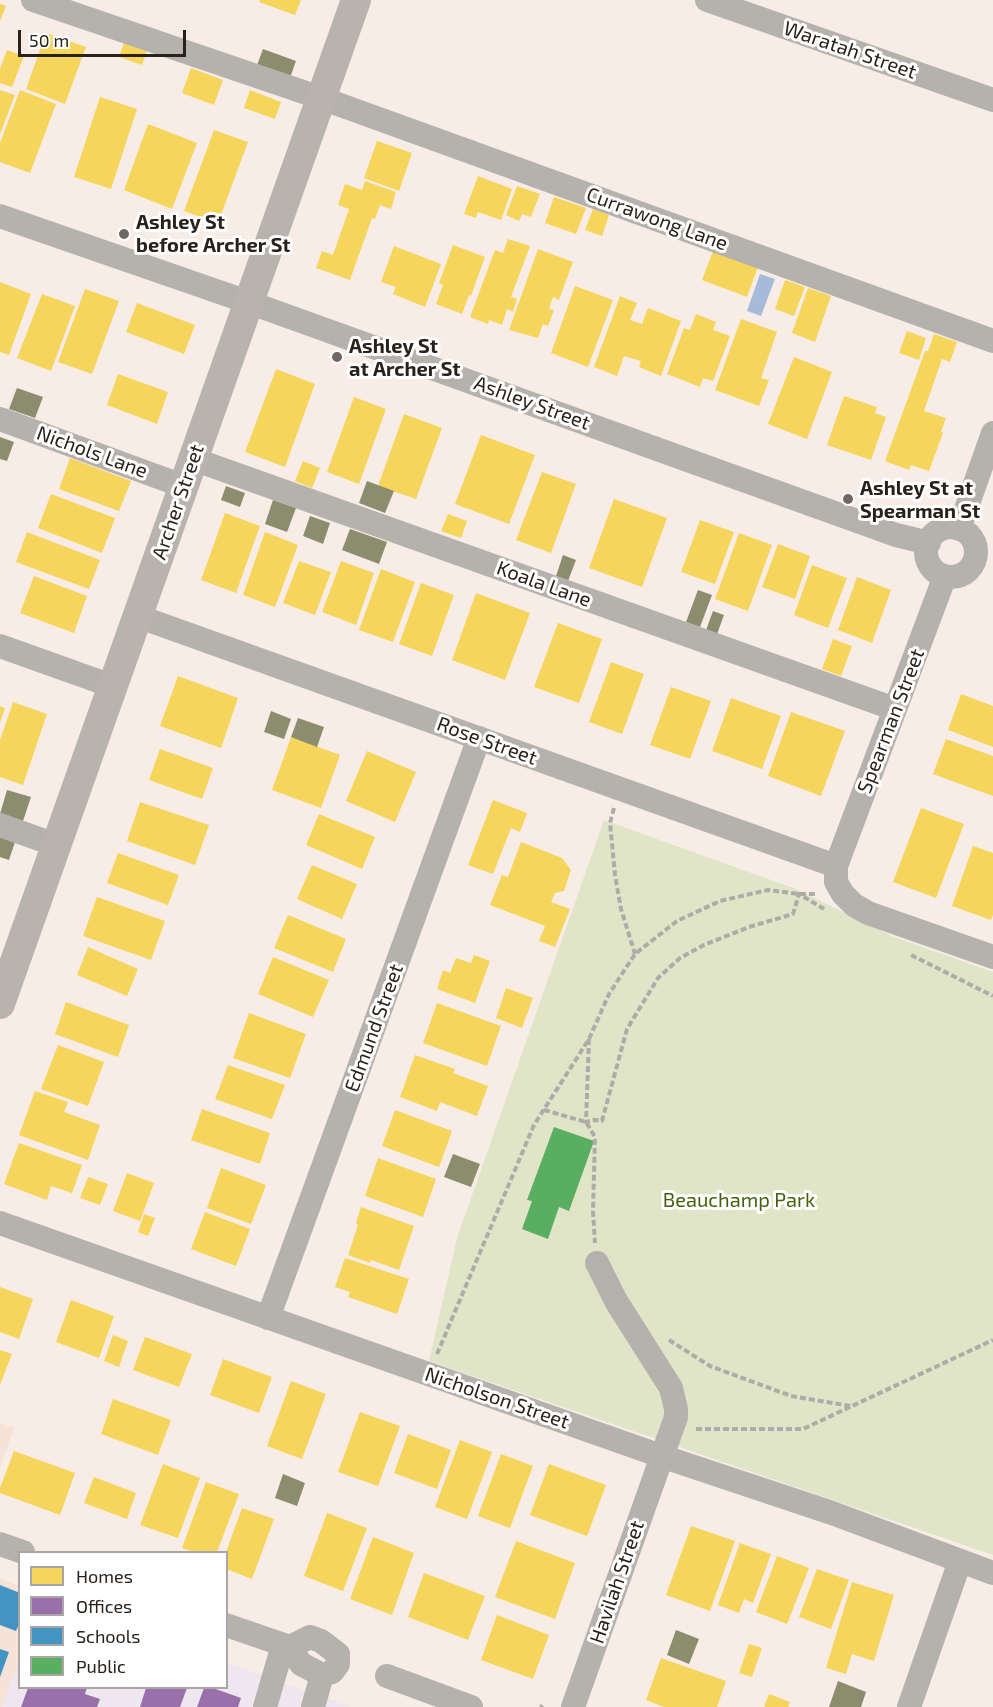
<!DOCTYPE html>
<style>
body{margin:0}
#map{position:relative;width:993px;height:1707px;overflow:hidden;background:#f8ede6;font-family:"Exo 2",sans-serif}
canvas{display:block}
.legend{position:absolute;left:18px;top:1551px;width:210px;height:138px;box-sizing:border-box;background:#fff;border:2px solid #a9a6a4;margin:0;padding:8px 10px;list-style:none;font-size:18px;color:#28211c}
.legend li{display:flex;align-items:center;gap:12px;height:30px}
.legend b{width:30px;border:2px solid #a9a6a4}
.scale{position:absolute;left:18px;top:30px;width:168px;height:27px;box-sizing:border-box;border:3px solid #28211c;border-top:0;padding-left:8px;font-size:18px;line-height:21px;white-space:nowrap;color:#28211c;-webkit-text-stroke:4px #fff;paint-order:stroke}
</style>
<div id="map">
<canvas width="993" height="1707"></canvas>
<ul class="legend">
<li><b style="height:16px;background:#f6d55c"></b>Homes</li>
<li><b style="height:16px;background:#9970ab"></b>Offices</li>
<li><b style="height:16px;background:#4393c3"></b>Schools</li>
<li><b style="height:16px;background:#5aae61"></b>Public</li>
</ul>
<div class="scale">50 m</div>
</div>
<script>
const ctx = document.querySelector('canvas').getContext('2d');
ctx.lineJoin = 'round';
function paint(path, color) {
  ctx.fillStyle = color;
  ctx.fill(path, 'evenodd');
}
function shape(rows) {
  const path = new Path2D();
  for (const r of rows) {
    if (r.length === 3) {
      path.moveTo(r[0] + r[2], r[1]);
      path.arc(r[0], r[1], r[2], 0, 2 * Math.PI);
      continue;
    }
    path.moveTo(r[0], r[1]);
    for (let i = 2; i < r.length; i += 2) path.lineTo(r[i], r[i + 1]);
  }
  return path;
}
function strokePath(path, color, width, dash) {
  ctx.strokeStyle = color;
  ctx.lineWidth = width;
  ctx.lineCap = dash ? 'butt' : 'round';
  ctx.setLineDash(dash || []);
  ctx.stroke(path);
}
function label(font, color, halo, rows, align = 'center') {
  ctx.font = font + ' "Exo 2",sans-serif';
  ctx.lineWidth = 6;
  ctx.setLineDash([]);
  ctx.textBaseline = 'middle';
  ctx.strokeStyle = halo;
  ctx.fillStyle = color;
  for (const [text, x, y, turn = 0] of rows) {
    ctx.save();
    ctx.translate(x, y);
    ctx.rotate((+turn || 0) * Math.PI / 180);
    ctx.textAlign = isNaN(turn) ? turn : align;
    if (halo) ctx.strokeText(text, 0, 0);
    ctx.fillText(text, 0, 0);
    ctx.restore();
  }
}
const commercial = shape([
 [19,1660,20,1688,226,1688,227,1663,352,1707,2,1707]
]);
const built = shape([
 [0,1423,14,1428,0,1468],
 [0,1579,20,1586,19,1660,2,1707,0,1707]
]);
const green = shape([
 [604,820,796,889,894,937,993,972,993,1555,429,1361,457,1238]
]);
const water = shape([
 [760,274,775,279,761,316,747,311]
]);
const homes = shape([
 [260,0,301,0,295,15,259,2],
 [0,4,6,6,0,21],
 [46,33,86,47,65,104,26,89],
 [124,43,147,51,142,65,119,57],
 [7,50,24,56,12,87,0,83,0,69],
 [191,68,223,80,214,105,182,93],
 [0,90,15,95,0,134],
 [20,90,56,104,30,173,0,162,0,143],
 [250,90,281,102,275,119,244,108],
 [100,97,137,109,111,189,74,177],
 [148,124,197,143,172,209,124,190],
 [214,130,248,142,218,223,184,211],
 [377,141,412,153,399,191,364,178],
 [478,176,512,189,501,220,478,212,476,218,464,214],
 [365,181,396,192,391,209,380,205,375,219,372,218,350,280,316,268,322,251,333,255,349,209,338,205,345,184,362,190],
 [517,186,540,194,531,217,522,214,519,221,506,215],
 [554,197,586,208,576,234,545,223],
 [593,209,609,215,602,236,585,230],
 [508,239,530,246,511,297,517,299,513,312,507,309,502,325,489,320,488,324,470,317,495,250,503,253],
 [453,245,485,257,471,296,469,295,462,314,436,304,443,285,439,283],
 [394,246,441,264,425,307,393,294,396,287,381,282],
 [538,249,573,262,559,300,553,297,549,309,554,310,548,326,543,324,538,338,509,330],
 [713,251,758,267,747,297,702,280],
 [785,280,805,287,794,316,775,309],
 [0,282,31,294,9,355,0,352],
 [575,286,613,300,588,367,551,353],
 [808,288,831,296,815,342,792,333],
 [85,289,119,301,92,374,58,362],
 [42,294,75,306,51,371,17,358],
 [620,296,637,303,630,320,642,324,648,308,681,321,661,376,639,367,641,361,624,356,617,376,594,367],
 [137,303,195,325,184,354,126,332],
 [696,314,716,322,713,330,730,336,713,381,703,378,700,387,667,374,684,328,690,330],
 [741,319,777,332,761,378,769,380,759,406,715,390],
 [907,331,926,338,919,360,899,353],
 [934,334,957,342,950,362,942,359,924,411,946,418,941,432,943,433,929,471,911,465,909,470,885,461,925,351,928,351],
 [794,357,832,372,807,439,768,424],
 [276,369,315,384,285,467,245,452],
 [118,374,168,392,157,424,107,405],
 [844,396,877,407,875,413,886,417,871,460,827,445],
 [354,397,386,409,359,484,327,472],
 [404,414,442,428,416,499,378,486],
 [481,435,535,455,509,524,455,504],
 [70,458,131,481,119,511,59,489],
 [303,461,320,468,312,488,295,481],
 [542,472,576,484,551,553,516,540],
 [51,494,115,518,102,553,38,528],
 [614,499,667,518,642,587,589,568],
 [225,513,260,526,236,593,201,580],
 [448,514,467,521,461,538,441,531],
 [700,520,734,532,715,584,681,572],
 [27,532,100,560,89,589,16,562],
 [265,532,298,545,275,607,243,595],
 [739,533,772,545,748,611,715,599],
 [778,544,810,556,795,599,762,587],
 [299,561,331,572,315,615,283,603],
 [341,561,374,573,356,625,322,612],
 [812,565,847,578,828,628,794,615],
 [381,569,415,582,393,642,359,630],
 [34,576,87,596,74,633,20,613],
 [857,577,891,590,872,643,838,630],
 [421,583,454,595,432,656,399,644],
 [476,593,530,613,505,680,452,660],
 [558,623,602,639,579,703,534,687],
 [833,639,852,646,841,676,822,669],
 [611,662,644,674,622,734,589,722],
 [178,676,238,698,221,748,160,726],
 [671,687,711,701,690,759,650,745],
 [961,694,993,706,993,747,948,730],
 [731,698,781,716,762,769,712,751],
 [13,702,47,714,23,785,0,777,0,740],
 [0,706,5,708,0,723],
 [791,712,845,731,821,796,768,776],
 [291,737,340,755,321,808,272,790],
 [946,739,993,756,993,796,933,774],
 [160,749,213,768,202,799,149,780],
 [367,751,416,772,395,822,346,801],
 [493,800,527,813,520,832,511,828,493,874,468,865],
 [140,802,209,825,195,865,127,841],
 [921,808,964,824,936,898,893,882],
 [319,814,375,837,362,869,306,845],
 [521,842,562,858,571,870,564,891,555,893,551,902,570,909,555,947,539,941,545,926,490,905,502,875,508,877],
 [973,846,993,853,993,915,991,920,952,906],
 [118,853,179,875,168,905,107,883],
 [312,865,357,884,342,919,297,899],
 [97,897,165,921,151,960,83,936],
 [288,915,346,939,333,972,274,948],
 [88,947,138,969,127,996,77,975],
 [474,955,490,961,475,1003,437,989,443,970,450,973,456,958,471,963],
 [273,957,329,980,313,1017,258,994],
 [506,988,533,998,522,1028,496,1018],
 [66,1002,129,1025,118,1057,55,1034],
 [437,1003,501,1026,487,1066,423,1043],
 [249,1013,306,1034,290,1078,233,1058],
 [58,1045,104,1062,88,1106,41,1089],
 [415,1055,455,1069,453,1073,488,1086,477,1116,440,1102,437,1111,400,1097],
 [228,1065,285,1085,272,1119,215,1099],
 [35,1091,68,1102,64,1112,100,1125,88,1160,19,1135],
 [202,1109,270,1133,260,1164,191,1140],
 [395,1110,452,1131,439,1167,382,1146],
 [19,1143,82,1165,72,1193,51,1186,47,1200,4,1184],
 [378,1158,436,1179,423,1217,365,1196],
 [221,1168,266,1185,251,1224,207,1208],
 [127,1173,154,1183,140,1221,113,1211],
 [88,1177,108,1184,100,1205,80,1198],
 [361,1207,414,1226,399,1270,371,1260,370,1263,348,1255,358,1225,356,1223],
 [205,1212,250,1229,236,1266,191,1249],
 [144,1214,155,1218,148,1236,138,1232],
 [345,1258,409,1279,397,1314,348,1297,350,1292,335,1287],
 [0,1287,33,1299,19,1339,0,1332],
 [71,1300,114,1316,99,1358,56,1342],
 [113,1335,128,1341,119,1367,104,1361],
 [145,1337,192,1354,179,1387,133,1370],
 [0,1350,12,1354,0,1385],
 [223,1359,272,1377,259,1413,210,1395],
 [291,1381,326,1394,302,1459,267,1446],
 [113,1399,171,1420,158,1455,101,1434],
 [360,1412,400,1426,378,1486,338,1472],
 [408,1434,451,1450,437,1489,394,1473],
 [460,1440,492,1452,467,1519,435,1507],
 [14,1451,75,1473,60,1515,0,1493,0,1488],
 [501,1454,533,1466,510,1528,478,1516],
 [163,1464,200,1478,178,1538,140,1525],
 [549,1464,606,1485,587,1536,530,1515],
 [94,1477,136,1493,127,1519,84,1503],
 [206,1482,239,1494,217,1552,194,1552,182,1548],
 [242,1508,274,1519,252,1579,226,1569,226,1552],
 [327,1513,367,1528,343,1591,304,1576],
 [691,1526,735,1541,710,1611,666,1595],
 [373,1537,414,1553,392,1615,350,1599],
 [516,1541,575,1563,555,1619,495,1597],
 [740,1543,771,1554,753,1603,744,1599,739,1613,718,1605],
 [777,1556,809,1568,787,1624,756,1612],
 [817,1569,849,1580,831,1629,799,1617],
 [424,1573,485,1596,468,1640,408,1617],
 [852,1582,894,1595,874,1661,852,1654,846,1674,826,1668],
 [497,1615,549,1635,533,1679,481,1660],
 [749,1644,762,1648,752,1677,739,1673],
 [661,1658,726,1681,717,1707,664,1707,646,1700],
 [769,1694,790,1702,788,1707,764,1707]
]);
const offices = shape([
 [28,1688,87,1688,85,1694,100,1699,97,1707,21,1707],
 [146,1688,187,1688,180,1707,140,1707],
 [204,1688,213,1688,241,1698,238,1707,197,1707]
]);
const schools = shape([
 [0,1585,20,1593,20,1622,16,1631,0,1625],
 [0,1649,9,1652,0,1677]
]);
const public = shape([
 [554,1127,594,1141,569,1211,559,1207,548,1239,522,1229,532,1201,527,1200]
]);
const industry = shape([
 [263,49,296,61,290,78,257,65],
 [17,388,43,397,35,418,9,409],
 [0,437,14,442,7,461,0,459],
 [367,481,394,491,385,513,359,503],
 [226,486,245,493,240,507,221,500],
 [273,500,296,508,287,532,265,524],
 [310,516,330,523,323,544,303,536],
 [350,529,387,542,379,564,342,550],
 [563,555,576,560,568,581,556,576],
 [698,590,712,595,700,627,686,622],
 [713,611,724,615,716,637,705,633],
 [271,711,291,719,284,739,264,732],
 [298,718,324,727,317,747,291,737],
 [7,790,31,797,23,821,0,814],
 [0,837,15,842,9,860,0,857],
 [453,1154,480,1164,471,1187,444,1177],
 [283,1474,305,1483,297,1506,275,1498],
 [676,1630,699,1639,689,1664,667,1655],
 [838,1681,866,1692,861,1707,829,1707]
]);
const path = shape([
 [614,808,610,823,615,875,621,909,635,954],
 [911,955,993,996],
 [589,1039,586,1122,594,1120,602,1121,627,1029,658,978,680,958,704,945,749,927,793,914,799,894,824,909],
 [544,1110,586,1122,595,1137,593,1212,595,1243],
 [669,1340,710,1366,791,1396,851,1406],
 [437,1354,534,1125,589,1039,609,994,635,954,677,921,720,901,768,890,799,894,817,894],
 [696,1429,803,1429,993,1340],
 [541,1707,542,1705]
]);
const minor = shape([
 [33,0,321,98,993,341],
 [707,0,993,100],
 [0,216,248,302,896,535,929,543],
 [0,419,183,486],
 [193,459,895,709],
 [951,552,25],
 [959,529,993,433],
 [945,576,836,866,836,882,843,894,854,905,868,913,993,957],
 [137,616,836,866],
 [0,646,112,686],
 [0,825,56,845],
 [0,1223,661,1456,832,1513,993,1573],
 [268,1318,479,738],
 [0,1544,23,1552],
 [226,1625,290,1647,301,1664,322,1675,332,1672,338,1664,338,1654,321,1641,310,1637,290,1647],
 [387,1676,471,1707],
 [265,1707,283,1645],
 [313,1707,322,1675],
 [573,1707,676,1417,676,1409,671,1388,616,1301,597,1263],
 [909,1707,960,1561]
]);
const major = shape([
 [0,1004,356,0]
]);
const markers = [
 [124,234,6,"#716863"],
 [337,357,6,"#716863"],
 [848,499,6,"#716863"]
];
const streetNames = [
 ["Waratah Street",850,50,19],
 ["Currawong Lane",657,219,20],
 ["Ashley Street",532,403,20],
 ["Nichols Lane",92,452,20],
 ["Archer Street",178,502,-71],
 ["Koala Lane",544,584,20],
 ["Spearman Street",891,721,-69],
 ["Rose Street",487,741,20],
 ["Edmund Street",374,1028,-70],
 ["Nicholson Street",497,1398,19],
 ["Havilah Street",617,1582,-71]
];
const poiNames = [
 ["Ashley St",136,222],
 ["before Archer St",136,245],
 ["Ashley St",349,346],
 ["at Archer St",349,369],
 ["Ashley St at",860,488],
 ["Spearman St",860,511]
];
const parkNames = [
 ["Beauchamp Park",739,1200]
];
paint(commercial, '#eee7f0');
paint(built, '#f6e2d6');
paint(green, '#dfe5c6');
paint(water, '#a5bbd9');
paint(homes, '#f6d55c');
paint(offices, '#9970ab');
paint(schools, '#4393c3');
paint(public, '#5aae61');
paint(industry, '#8c8c6e');
strokePath(path, '#afaba8', 4, [6, 3]);
strokePath(minor, '#b5b1ad', 24);
strokePath(major, '#b9b3ae', 30);
for (const [x, y, r, color] of markers) {
  const dot = new Path2D();
  dot.arc(x, y, r, 0, 2 * Math.PI);
  ctx.fillStyle = color;
  ctx.fill(dot);
  strokePath(dot, '#fff', 2);
}
label('20px', '#28211c', '#fff', streetNames);
label('bold 20px', '#28211c', '#fff', poiNames, 'left');
label('20px', '#46600c', '#fff', parkNames);
</script>
